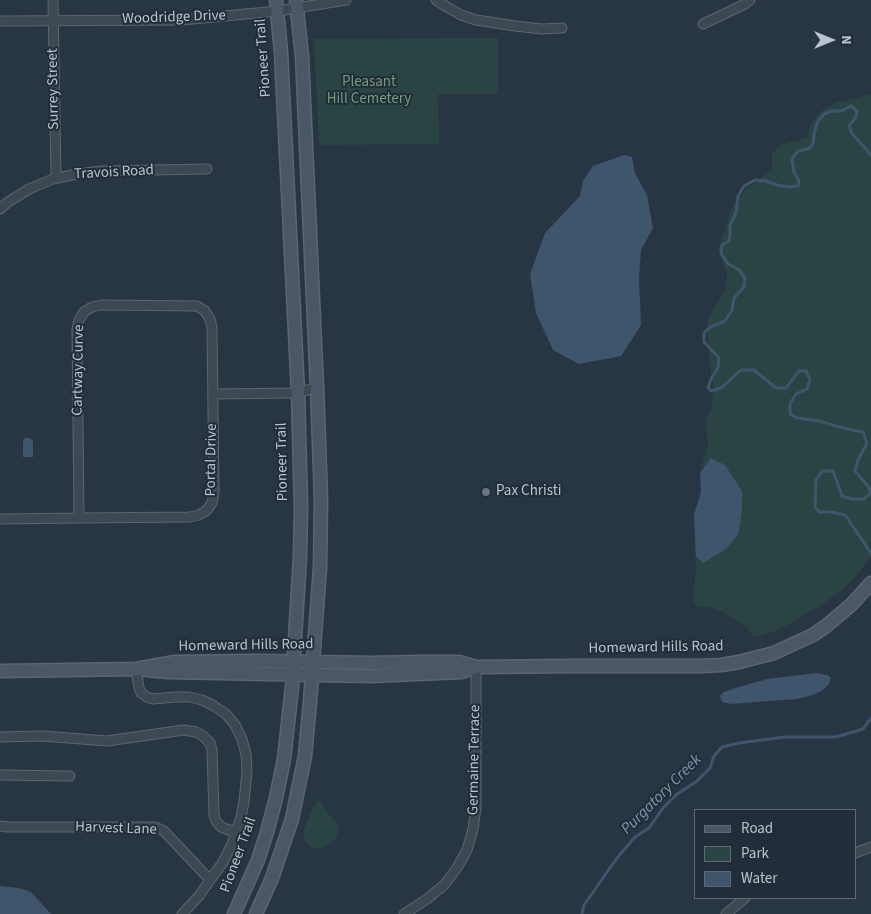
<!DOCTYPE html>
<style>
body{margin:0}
#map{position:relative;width:871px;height:914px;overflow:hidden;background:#283643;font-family:"Source Sans 3",sans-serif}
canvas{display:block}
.legend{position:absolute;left:694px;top:809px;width:162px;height:90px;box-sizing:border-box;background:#212d39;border:1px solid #5e6974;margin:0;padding:6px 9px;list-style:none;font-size:15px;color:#bac3cd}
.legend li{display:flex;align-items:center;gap:10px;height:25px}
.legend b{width:25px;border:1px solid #5e6974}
.north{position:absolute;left:806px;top:15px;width:50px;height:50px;-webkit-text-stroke:4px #212d39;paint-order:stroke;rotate:90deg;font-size:14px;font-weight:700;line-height:20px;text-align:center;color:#bac3cd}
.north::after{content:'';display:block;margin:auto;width:18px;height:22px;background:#bac3cd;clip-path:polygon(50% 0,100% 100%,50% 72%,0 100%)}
</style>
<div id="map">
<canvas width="871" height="914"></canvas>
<ul class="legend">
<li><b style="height:6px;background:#4b5766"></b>Road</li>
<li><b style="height:14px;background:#2a4444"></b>Park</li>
<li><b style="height:14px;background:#3f556c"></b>Water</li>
</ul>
<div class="north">N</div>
</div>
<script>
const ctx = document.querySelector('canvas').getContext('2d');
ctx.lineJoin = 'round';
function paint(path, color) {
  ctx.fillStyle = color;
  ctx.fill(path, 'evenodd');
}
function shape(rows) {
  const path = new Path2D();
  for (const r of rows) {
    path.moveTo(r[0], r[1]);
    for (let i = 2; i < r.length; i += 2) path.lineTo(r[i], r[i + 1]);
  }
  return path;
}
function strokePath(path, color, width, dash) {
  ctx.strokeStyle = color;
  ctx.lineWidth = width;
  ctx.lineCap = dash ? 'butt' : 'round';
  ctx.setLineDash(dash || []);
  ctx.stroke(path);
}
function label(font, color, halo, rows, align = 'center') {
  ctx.font = font + ' "Source Sans 3",sans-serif';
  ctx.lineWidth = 4;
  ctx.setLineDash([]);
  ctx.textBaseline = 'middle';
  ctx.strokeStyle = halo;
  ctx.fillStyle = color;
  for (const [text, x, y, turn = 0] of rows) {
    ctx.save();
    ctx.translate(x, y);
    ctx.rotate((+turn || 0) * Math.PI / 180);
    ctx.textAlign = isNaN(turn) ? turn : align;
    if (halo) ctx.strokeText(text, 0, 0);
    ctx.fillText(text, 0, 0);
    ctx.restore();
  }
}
const green = shape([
 [498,38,498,94,438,94,439,144,319,145,314,39],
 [871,94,871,556,856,576,842,590,820,606,780,629,761,636,754,636,744,625,722,612,710,607,702,607,695,605,693,596,696,572,694,515,701,492,700,473,708,443,706,421,712,406,713,386,709,358,707,321,725,290,727,274,718,250,732,207,746,189,772,169,772,153,781,145,807,138,810,125,820,112,836,103],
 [320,800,328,814,337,823,339,828,337,838,332,842,325,847,318,848,312,847,307,844,303,834,305,827,312,808,316,802]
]);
const water = shape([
 [624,155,632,157,635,173,647,195,653,228,641,250,639,279,641,325,621,356,579,364,553,350,536,313,530,274,545,233,580,196,583,181,593,166],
 [25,438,30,438,33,441,33,457,23,457,23,441],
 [711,458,725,465,742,491,742,511,738,535,726,549,703,563,696,556,694,515,701,492,700,473],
 [816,673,827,675,831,678,829,684,823,690,813,695,797,699,731,704,722,702,720,696,724,692,739,687,767,679],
 [0,886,19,888,31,892,51,914,0,914]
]);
const stream = shape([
 [871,156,866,149,852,134,849,126,856,117,857,111,851,106,841,111,832,111,824,114,817,123,814,134,813,144,808,149,798,151,792,159,794,172,799,181,798,186,789,187,777,185,766,181,755,180,744,186,738,196,736,213,730,225,730,234,729,241,722,245,721,253,728,264,738,269,745,278,744,287,734,298,732,310,725,321,710,327,704,333,704,342,719,358,718,368,712,377,708,387,711,391,721,388,741,370,754,370,776,388,786,388,799,371,806,371,810,380,807,389,796,394,790,404,790,414,797,418,819,421,847,429,863,432,867,443,858,460,855,471,867,485,871,492,864,499,852,499,842,496,833,471,822,471,816,480,815,507,819,512,831,512,845,515,863,541,871,554],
 [582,914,584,905,617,858,635,837,649,828,663,808,676,795,697,781,710,768,714,756,722,747,739,743,785,737,836,737,863,729,871,718]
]);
const street = shape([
 [53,0,56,178],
 [436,0,447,7,461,15,476,20,515,26,542,29,562,28],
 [0,21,182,20,278,11,346,0],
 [703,24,745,4,750,0],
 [0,209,8,202,29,189,53,179,77,174,102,171,207,169],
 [213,394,298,393,317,387],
 [0,519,79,518,190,517,199,515,207,510,212,503,214,493,212,328,210,319,205,311,197,306,101,305,92,307,84,312,79,320,77,329,79,518],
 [136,669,139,688,141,693,147,697,153,699,175,697,189,697,202,700,214,706,226,714,235,725,242,739,246,754,247,771,244,802,241,817,232,844,223,862,210,880],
 [0,737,42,736,107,741,184,730,196,732,203,736,210,743,212,750,214,815,216,821,221,827,229,830,237,831],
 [0,775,70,776],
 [0,826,8,827,155,827,164,831,210,880,199,896,182,914],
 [855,853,871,847],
 [404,914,427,899,444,885,457,868,467,850,473,829,476,808,476,667],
 [726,914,745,898]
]);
const secondary = shape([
 [476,667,574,666,700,666,721,665,739,662,774,653,813,635,826,626,851,605,871,583],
 [0,671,136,669,169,672,370,676,462,672,476,667,459,662,419,662,371,663,261,661,175,662,136,669],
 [234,914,258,860,267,832,276,798,284,759,292,687,300,557,301,507,298,393,281,52,276,0],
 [256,914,272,878,292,819,305,756,310,702,320,568,321,499,317,387,302,56,296,0]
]);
const markers = [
 [486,492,5,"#6b7280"]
];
const streetNames = [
 ["Woodridge Drive",174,18,-2],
 ["Pioneer Trail",264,58,-94],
 ["Surrey Street",54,89,-91],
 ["Travois Road",114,173,-3],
 ["Cartway Curve",79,370,-89],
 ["Portal Drive",212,460,-89],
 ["Pioneer Trail",283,462,-91],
 ["Homeward Hills Road",246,646,-1],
 ["Homeward Hills Road",656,648,-1],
 ["Germaine Terrace",475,760,-89],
 ["Harvest Lane",116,829,2],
 ["Pioneer Trail",239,855,-70]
];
const parkNames = [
 ["Pleasant",369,83],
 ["Hill Cemetery",369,100]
];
const poiNames = [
 ["Pax Christi",496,492]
];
const waterNames = [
 ["Purgatory Creek",662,795,-45]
];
paint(green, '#2a4444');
paint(water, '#3f556c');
strokePath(stream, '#3f556c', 3);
strokePath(street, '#5b6670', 11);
strokePath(secondary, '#5b6670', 15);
strokePath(street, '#3d4853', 9);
strokePath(secondary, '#4b5766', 12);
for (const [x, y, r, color] of markers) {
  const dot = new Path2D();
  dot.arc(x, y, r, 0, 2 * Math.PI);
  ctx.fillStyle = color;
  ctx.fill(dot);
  strokePath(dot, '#212d39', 2);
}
label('15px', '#bac3cd', '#212d39', streetNames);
label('15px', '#729d78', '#212d39', parkNames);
label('15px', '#bac3cd', '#212d39', poiNames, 'left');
label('italic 16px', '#7b96ae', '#212d39', waterNames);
</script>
